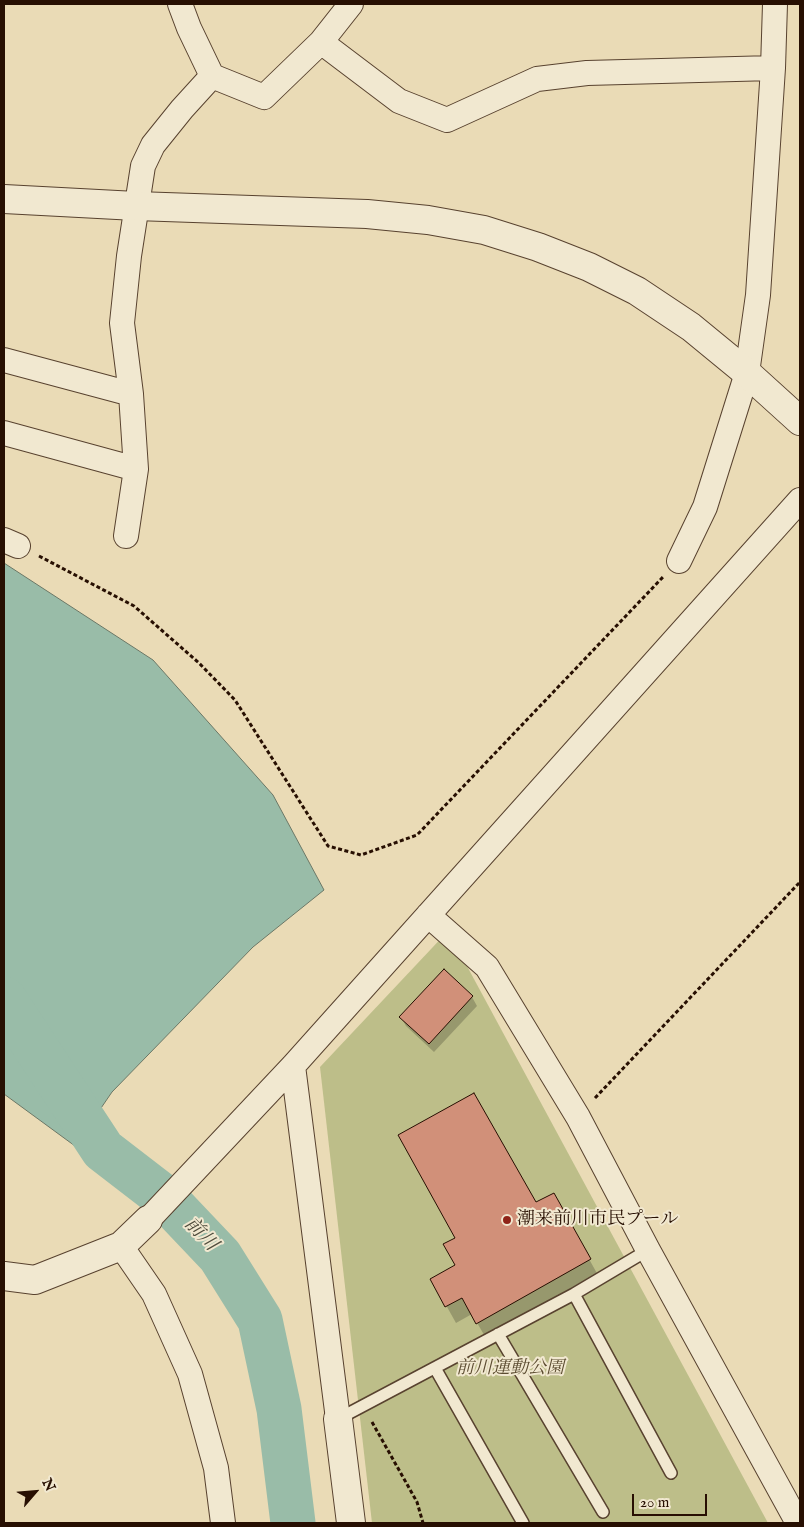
<!DOCTYPE html>
<meta charset="utf-8">
<style>
body{margin:0}
#map{position:relative;width:804px;height:1527px;overflow:hidden;background:#eadbb6;font-family:"IM FELL English",serif}
canvas{display:block}
.frame{position:absolute;inset:0;border:5px solid #270f02;pointer-events:none}
.north{position:absolute;left:10px;top:1467px;width:50px;height:50px;-webkit-text-stroke:4px #f1e8d0;paint-order:stroke;rotate:63deg;font-size:14px;font-weight:700;line-height:20px;text-align:center;color:#270f02}
.north::after{content:'';display:block;margin:auto;width:18px;height:22px;background:#270f02;clip-path:polygon(50% 0,100% 100%,50% 72%,0 100%)}
.scale{position:absolute;left:632px;top:1494px;width:75px;height:22px;box-sizing:border-box;border:2px solid #270f02;border-top:0;padding-left:6px;font-size:15px;line-height:18px;white-space:nowrap;color:#270f02;-webkit-text-stroke:4px #f1e8d0;paint-order:stroke}
</style>
<div id="map">
<canvas width="804" height="1527"></canvas>
<div class="frame"></div>
<div class="north">N</div>
<div class="scale">20 m</div>
</div>
<script>
const ctx = document.querySelector('canvas').getContext('2d');
ctx.lineJoin = 'round';
function paint(path, color) {
  ctx.fillStyle = color;
  ctx.fill(path, 'evenodd');
}
function shape(rows) {
  const path = new Path2D();
  for (const r of rows) {
    path.moveTo(r[0], r[1]);
    for (let i = 2; i < r.length; i += 2) path.lineTo(r[i], r[i + 1]);
  }
  return path;
}
function strokePath(path, color, width, dash) {
  ctx.strokeStyle = color;
  ctx.lineWidth = width;
  ctx.lineCap = dash ? 'butt' : 'round';
  ctx.setLineDash(dash || []);
  ctx.stroke(path);
}
function label(font, color, halo, rows, align = 'center') {
  ctx.font = font + ' "IM FELL English","Noto Serif JP",serif';
  ctx.lineWidth = 4;
  ctx.setLineDash([]);
  ctx.textBaseline = 'middle';
  ctx.strokeStyle = halo;
  ctx.fillStyle = color;
  for (const [text, x, y, turn = 0] of rows) {
    ctx.save();
    ctx.translate(x, y);
    ctx.rotate((+turn || 0) * Math.PI / 180);
    ctx.textAlign = isNaN(turn) ? turn : align;
    if (halo) ctx.strokeText(text, 0, 0);
    ctx.fillText(text, 0, 0);
    ctx.restore();
  }
}
const green = shape([
 [448,931,768,1523,372,1523,320,1067]
]);
const water = shape([
 [4,563,153,660,273,795,324,890,253,947,112,1092,75,1146,4,1094,4,563]
]);
const shadow = shape([
 [444,971,472,997,477,1006,434,1052,406,1026,401,1017],
 [553,1194,599,1277,487,1340,472,1314,456,1323,432,1280,456,1266,536,1204]
]);
const river = shape([
 [4,999,103,1150,164,1197,220,1256,260,1320,279,1409,293,1523]
]);
const building = shape([
 [444,969,473,996,429,1044,399,1017,444,969],
 [474,1093,536,1202,554,1193,591,1259,476,1324,462,1298,445,1307,430,1279,455,1265,443,1244,455,1238,398,1135,474,1093]
]);
const path = shape([
 [39,556,134,606,199,663,235,700,328,846,361,855,417,835,663,577],
 [595,1098,800,882],
 [372,1422,417,1502,423,1523]
]);
const service = shape([
 [574,1294,671,1473],
 [498,1334,603,1512],
 [435,1368,523,1523],
 [338,1419,574,1294,648,1250]
]);
const minor = shape([
 [321,42,399,101,447,120,537,79,587,73,773,68],
 [212,76,264,97,321,42,351,4],
 [4,360,131,394],
 [4,433,136,469],
 [126,536,136,469,131,394,122,323,129,256,143,166,153,145,182,109,212,76,189,28,180,4],
 [4,540,18,546],
 [679,561,705,507,747,373,758,295,773,68,775,4],
 [428,915,487,967,578,1117,648,1250,798,1523],
 [293,1066,338,1419],
 [148,1220,293,1066,800,500],
 [121,1246,154,1294,190,1374,216,1468,223,1523]
]);
const tertiary = shape([
 [4,199,136,206,367,214,428,220,484,230,538,247,589,267,637,291,691,327,747,373,800,421],
 [4,1276,35,1280,121,1246,148,1220],
 [338,1419,351,1523]
]);
const markers = [
 [507,1220,5,"#8f2418"]
];
const poiNames = [
 ["潮来前川市民プール",517,1220]
];
const parkNames = [
 ["前川運動公園",510,1369]
];
const waterNames = [
 ["前川",200,1235,46]
];
paint(green, '#bdbe89');
paint(water, '#99bca8');
strokePath(water, '#6b7766', 1);
paint(shadow, '#0003');
strokePath(river, '#99bca8', 45);
paint(building, '#d19079');
strokePath(building, '#270f02', 1);
strokePath(service, '#58422f', 14);
strokePath(minor, '#58422f', 26);
strokePath(tertiary, '#58422f', 30);
strokePath(path, '#270f02', 3, [4, 2.5]);
strokePath(service, '#f1e8d0', 11);
strokePath(minor, '#f1e8d0', 24);
strokePath(tertiary, '#f1e8d0', 28);
for (const [x, y, r, color] of markers) {
  const dot = new Path2D();
  dot.arc(x, y, r, 0, 2 * Math.PI);
  ctx.fillStyle = color;
  ctx.fill(dot);
  strokePath(dot, '#f1e8d0', 2);
}
label('18px', '#270f02', '#f1e8d0', poiNames, 'left');
label('italic 18px', '#5c4c31', '#f1e8d0', parkNames);
label('italic 19px', '#4f4c3c', '#f1e8d0', waterNames);
</script>
